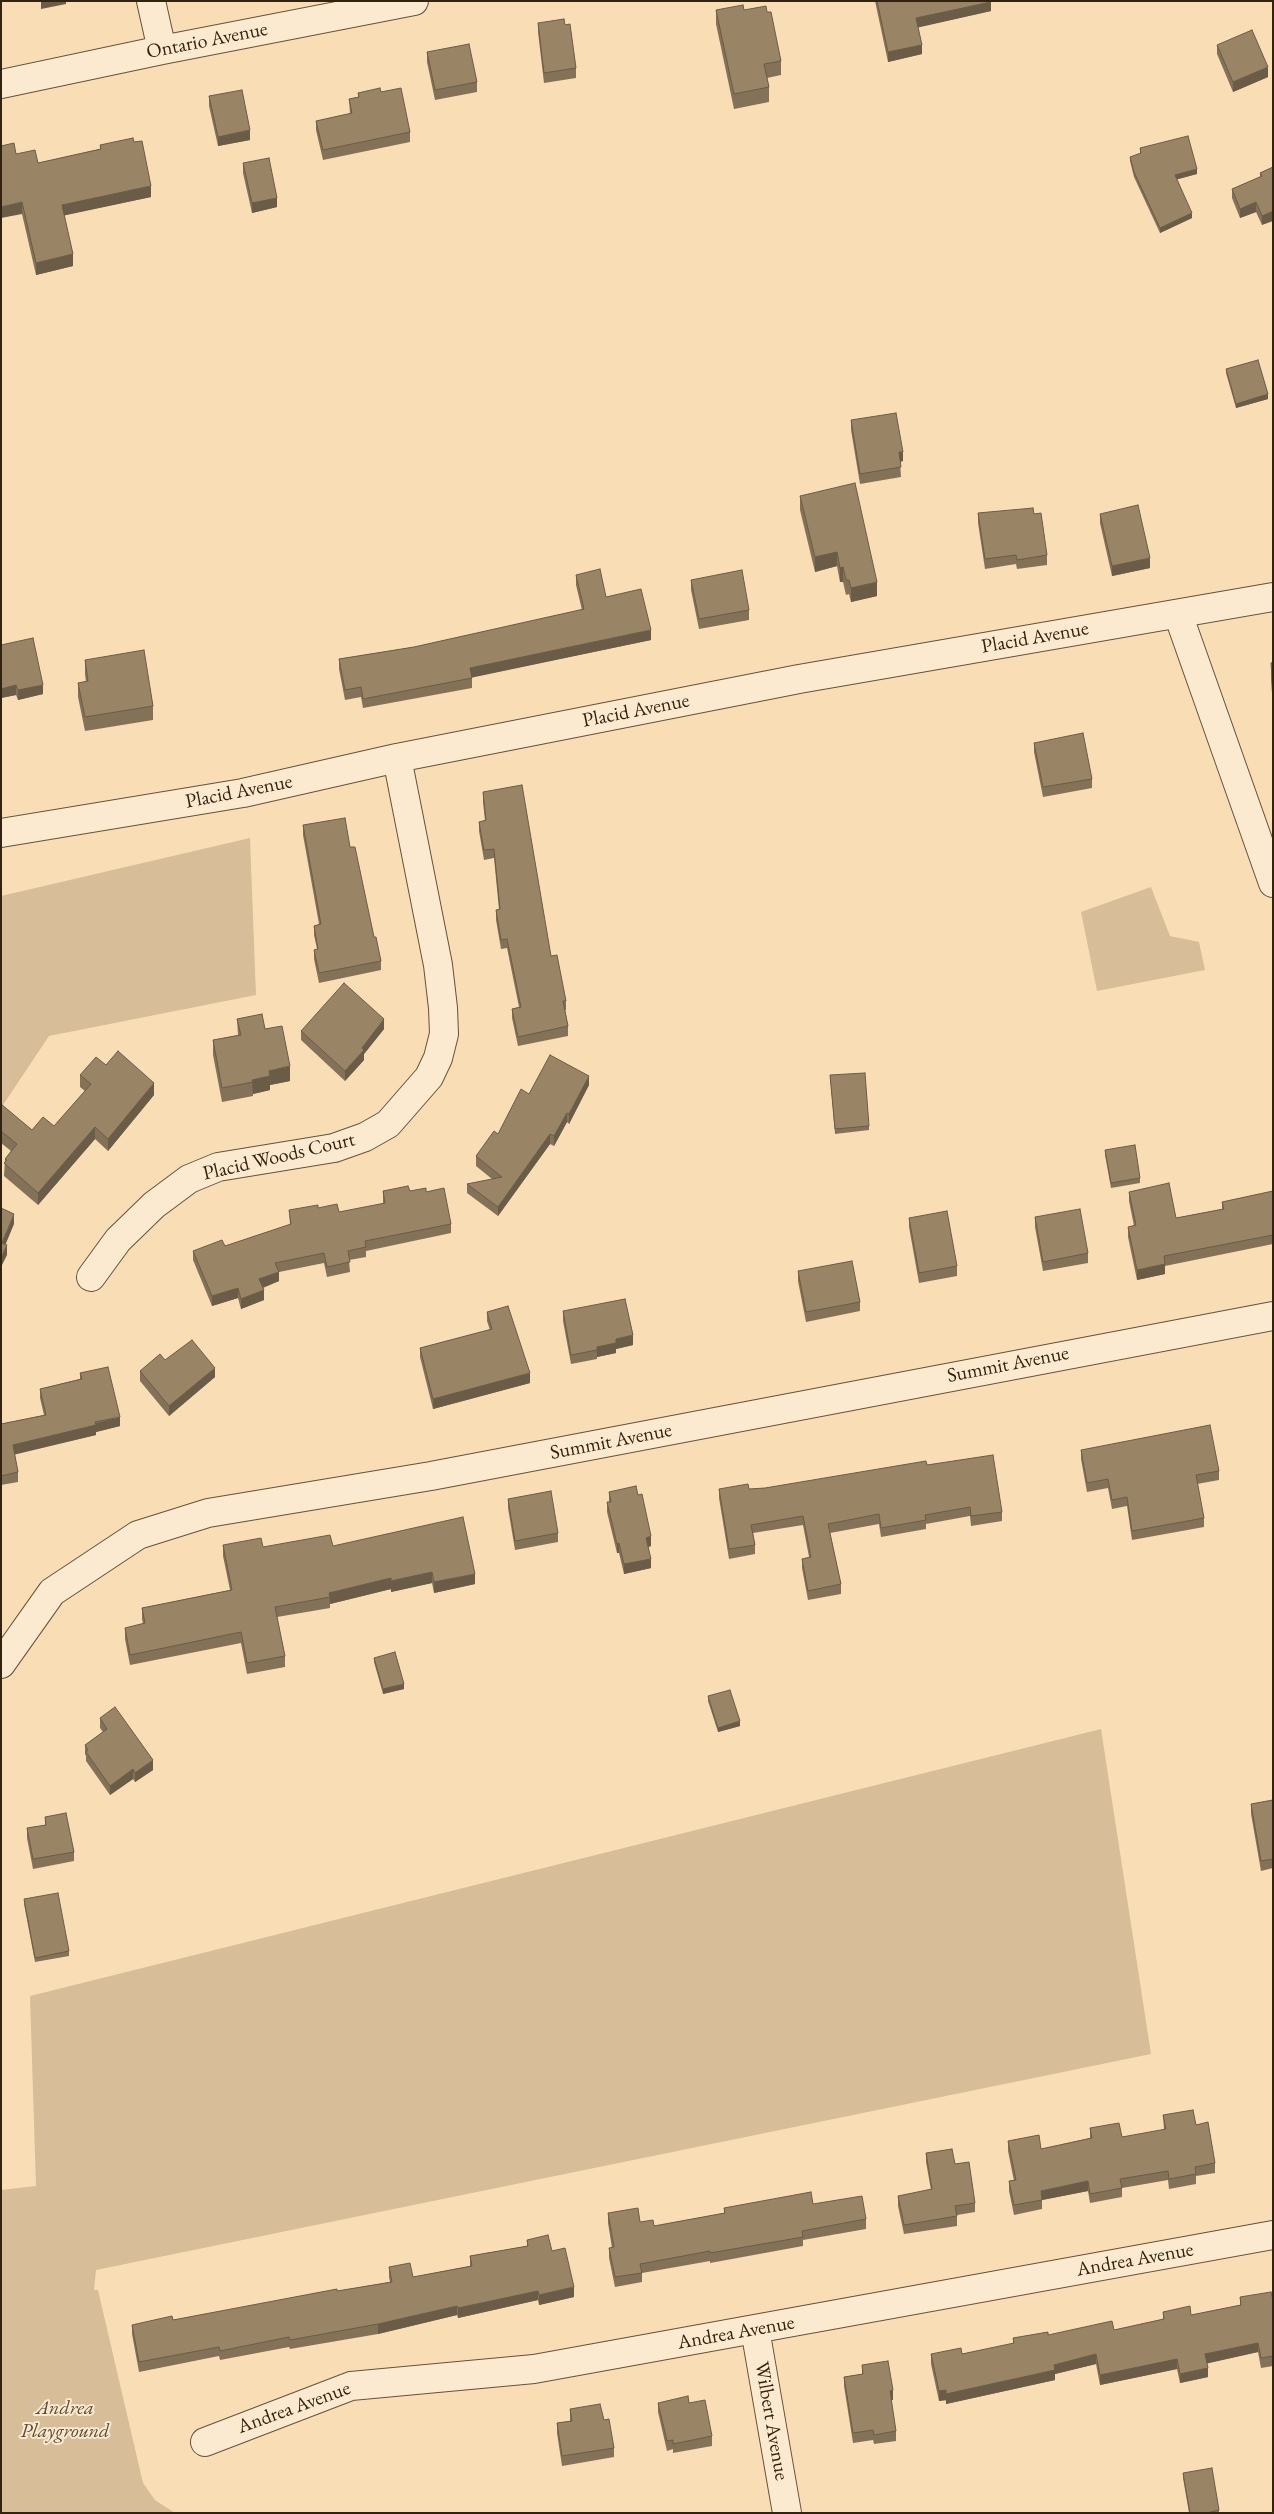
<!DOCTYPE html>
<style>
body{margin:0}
#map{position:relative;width:1274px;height:2514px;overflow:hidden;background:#f9deb5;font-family:"EB Garamond",serif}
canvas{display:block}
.frame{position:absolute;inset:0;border:2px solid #322311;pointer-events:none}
</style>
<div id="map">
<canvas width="1274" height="2514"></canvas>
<div class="frame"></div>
</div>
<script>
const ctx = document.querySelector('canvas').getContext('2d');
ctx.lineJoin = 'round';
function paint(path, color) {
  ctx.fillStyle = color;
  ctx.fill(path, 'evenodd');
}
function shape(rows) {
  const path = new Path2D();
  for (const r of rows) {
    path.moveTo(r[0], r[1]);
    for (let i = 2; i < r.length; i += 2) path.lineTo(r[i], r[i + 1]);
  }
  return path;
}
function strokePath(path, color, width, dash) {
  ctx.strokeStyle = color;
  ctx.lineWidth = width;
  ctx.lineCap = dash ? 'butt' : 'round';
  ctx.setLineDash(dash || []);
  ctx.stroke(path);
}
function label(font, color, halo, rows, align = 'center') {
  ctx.font = font + ' "EB Garamond",serif';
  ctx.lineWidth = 4;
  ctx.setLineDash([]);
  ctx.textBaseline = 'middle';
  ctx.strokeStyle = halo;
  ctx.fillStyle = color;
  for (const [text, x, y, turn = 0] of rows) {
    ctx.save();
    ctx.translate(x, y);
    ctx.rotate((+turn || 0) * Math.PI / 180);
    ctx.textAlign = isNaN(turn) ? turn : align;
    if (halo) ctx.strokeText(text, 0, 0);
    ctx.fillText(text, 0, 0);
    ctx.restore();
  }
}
const green = shape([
 [250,838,256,995,49,1036,1,1108,1,896],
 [1151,887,1170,936,1199,942,1205,970,1097,991,1081,912],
 [1101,1729,1151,2054,96,2270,94,2290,98,2290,143,2483,155,2500,175,2513,1,2513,1,2190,36,2186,30,1996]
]);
const minor = shape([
 [151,1,162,50],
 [1,84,162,50,414,1],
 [1178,614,1273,883],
 [1,833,243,793,397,758,799,679,1273,597],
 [91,1277,118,1240,154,1205,189,1179,218,1167,334,1148,365,1137,388,1124,429,1077,438,1058,444,1034,443,1008,438,965,397,758],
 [1,1664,52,1592,138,1535,208,1513,431,1476,1273,1316],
 [755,2329,787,2513],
 [205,2442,351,2386,534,2369,1273,2235]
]);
const wall = shape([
 [875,1,991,1,991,11,918,27,922,54,888,62],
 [716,10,744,10,781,61,781,75,767,78,769,87,769,102,734,109,716,24],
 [538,23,576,68,576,78,544,83,538,32],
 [1217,45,1268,77,1233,92,1217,54],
 [427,52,477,82,477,92,435,100,427,62],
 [381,92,410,132,410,142,323,160,316,130,316,121,350,114,349,99,358,97,358,93],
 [209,96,250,140,218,146,209,106],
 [134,142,151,197,64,215,73,266,36,275,22,214,16,154,38,163,100,149,100,145],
 [1140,148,1197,174,1177,179,1192,218,1160,233,1134,177,1130,161,1130,157,1140,154],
 [243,163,277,207,252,213,243,173],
 [1273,167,1262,225,1256,212,1240,218,1232,198,1232,189,1260,177,1260,173],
 [1226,369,1268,399,1236,408,1226,373],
 [851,420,903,461,900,462,901,477,860,484,851,430],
 [800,496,877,596,851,602,849,594,846,595,843,582,840,582,837,566,815,572,800,510],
 [978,513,1034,514,1047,555,1047,565,1017,569,1016,564,985,569,978,523],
 [1100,514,1150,568,1112,576,1100,523],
 [576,575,606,597,651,640,472,677,472,688,363,708,361,697,345,700,339,669,339,659,414,647,582,610,576,585],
 [691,580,749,610,749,620,699,629,691,590],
 [1,645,43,694,18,700,16,695,1,698],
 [85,660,153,706,153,720,85,731,78,697,78,683,86,682,85,674],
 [1273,662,1273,706,1271,681,1271,663],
 [1034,743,1092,779,1092,788,1043,797,1034,752],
 [483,792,551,956,566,1001,566,1010,565,1010,568,1026,568,1036,518,1046,512,1018,512,1009,519,1007,507,948,501,949,496,920,496,910,499,910,494,858,484,860,479,831,479,822,485,821,483,802],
 [303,825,350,847,374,937,381,961,381,970,319,983,314,959,314,950,317,949,314,935,314,926,319,924,303,835],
 [237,1019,265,1029,290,1081,270,1085,270,1090,253,1094,253,1096,222,1102,213,1055,213,1040,238,1035],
 [384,1029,364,1054,364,1060,345,1081,301,1040,301,1031],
 [106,1065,154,1095,108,1151,95,1139,38,1205,4,1176,5,1159,11,1151,1,1143,1,1104,32,1130,54,1126,85,1091,80,1087,80,1075],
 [830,1075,869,1126,869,1130,835,1134],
 [589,1085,569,1124,567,1122,554,1146,550,1144,498,1216,467,1193,467,1184,492,1179,476,1166,476,1156,498,1134,529,1094],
 [1105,1150,1140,1178,1140,1183,1111,1188,1105,1155],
 [383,1191,426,1192,451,1224,451,1233,366,1251,366,1257,349,1260,350,1272,327,1277,324,1263,279,1272,279,1281,263,1288,264,1300,241,1309,238,1298,212,1306,193,1260,193,1251,225,1246,290,1225,289,1210,318,1208,339,1212,383,1204],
 [1273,1191,1273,1244,1165,1266,1165,1274,1137,1280,1128,1237,1128,1227,1134,1226,1129,1201,1129,1192,1176,1218,1222,1209,1222,1202],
 [1035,1217,1088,1253,1088,1263,1043,1271,1035,1227],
 [909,1218,957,1266,957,1276,919,1283,909,1227],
 [798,1271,860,1302,860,1311,806,1322,798,1281],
 [563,1311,633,1345,616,1349,616,1353,597,1357,597,1359,571,1364,563,1321],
 [487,1312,530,1383,433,1409,420,1357,420,1348,490,1330,487,1321],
 [165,1360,215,1377,169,1416,140,1381,140,1371],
 [80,1373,120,1426,96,1432,96,1435,14,1454,18,1472,18,1482,1,1485,1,1424,44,1415,40,1398,40,1389,80,1379],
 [1081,1450,1219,1471,1219,1480,1197,1484,1204,1518,1204,1527,1132,1540,1127,1506,1112,1509,1108,1488,1087,1492,1081,1459],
 [927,1465,1002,1512,1002,1521,971,1526,970,1516,926,1524,926,1529,881,1537,879,1524,830,1533,841,1584,841,1594,808,1600,802,1568,802,1559,809,1557,803,1525,753,1533,755,1545,755,1554,729,1559,719,1498,719,1489,749,1489,765,1488],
 [609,1492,638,1495,651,1546,648,1547,651,1568,624,1574,619,1553,617,1553,607,1512,607,1502,609,1502],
 [508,1499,558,1533,558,1542,515,1550,508,1508],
 [223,1545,263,1547,333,1546,475,1584,434,1593,432,1583,391,1592,391,1589,330,1604,330,1608,277,1617,285,1656,285,1667,247,1674,241,1643,130,1665,125,1639,125,1628,143,1624,142,1619,142,1608,230,1590,223,1556],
 [374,1658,404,1689,383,1694,374,1662],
 [708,1696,740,1726,718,1732,708,1701],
 [100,1718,153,1770,135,1782,133,1779,110,1795,86,1761,86,1756,85,1754,85,1745,103,1732,100,1728],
 [1273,1800,1273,1868,1261,1871,1251,1814,1251,1804],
 [45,1817,74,1852,74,1861,33,1869,27,1838,27,1828,45,1825],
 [24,1899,69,1951,69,1956,35,1962,24,1904],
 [1163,2115,1196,2125,1215,2163,1215,2173,1196,2176,1196,2184,1169,2189,1168,2180,1122,2188,1122,2197,1090,2203,1088,2191,1042,2200,1042,2209,1014,2215,1009,2191,1009,2181,1014,2181,1008,2151,1008,2141,1041,2149,1090,2138,1090,2128,1122,2137,1164,2130],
 [926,2153,955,2164,975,2203,975,2212,957,2215,957,2226,904,2234,898,2206,898,2196,931,2190,926,2162],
 [813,2204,866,2219,866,2229,803,2240,803,2246,710,2263,710,2261,642,2273,642,2282,615,2287,609,2258,609,2248,612,2248,608,2223,608,2213,654,2226,724,2213,724,2208],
 [527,2240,552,2251,574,2297,539,2305,538,2300,458,2318,457,2315,378,2334,290,2349,289,2347,220,2360,219,2356,139,2372,132,2334,132,2325,173,2320,390,2282,389,2277,389,2267,413,2277,470,2266,470,2256,527,2246],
 [1240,2297,1273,2300,1273,2366,1261,2368,1258,2352,1207,2363,1208,2377,1180,2383,1177,2369,1100,2385,1096,2364,1055,2374,1055,2380,946,2404,946,2400,939,2401,931,2364,931,2354,962,2354,1013,2344,1013,2338,1114,2330,1163,2319,1163,2312,1191,2315,1240,2305],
 [862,2365,893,2400,891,2400,896,2431,896,2441,874,2444,873,2440,853,2443,844,2386,844,2377,862,2374],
 [658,2403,689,2403,712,2436,712,2446,673,2453,673,2449,667,2451,658,2412],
 [570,2409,604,2420,614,2448,614,2457,562,2466,557,2433,557,2423,570,2421],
 [1183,2473,1219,2510,1219,2513,1189,2513,1183,2478]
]);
const shadedWall = shape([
 [41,1,66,1,66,4,41,9],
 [991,2,991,11,916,28,916,18],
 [922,45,922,54,888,62,888,52],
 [1268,67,1268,77,1233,92,1233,82],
 [250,130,250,140,218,146,218,137],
 [1197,169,1197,174,1175,180,1175,175],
 [151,186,151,197,62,216,62,205],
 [277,198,277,207,252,213,252,203],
 [22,202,22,214,1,218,1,207],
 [1256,202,1256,212,1240,218,1240,209],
 [1273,211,1273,221,1262,225,1262,216],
 [1192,213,1192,218,1160,233,1160,228],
 [73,254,73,266,36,275,36,263],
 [1268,394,1268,399,1236,408,1236,404],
 [899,452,903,452,903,461,899,462],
 [837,552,837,566,815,572,815,557],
 [1150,558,1150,568,1112,576,1112,566],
 [843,567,843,582,840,582,840,568],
 [877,582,877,596,851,602,851,588],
 [651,630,651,640,470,678,470,668],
 [16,685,16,695,1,698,1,689],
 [43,685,43,694,18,700,18,690],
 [384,1019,384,1029,364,1054,364,1060,345,1081,345,1071,362,1048],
 [290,1066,290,1081,270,1085,270,1090,253,1094,252,1080,269,1071],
 [589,1076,589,1085,569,1124,569,1114],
 [154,1083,154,1095,108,1151,108,1139],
 [567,1113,567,1122,554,1146,554,1136],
 [95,1127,95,1139,38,1205,38,1193],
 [550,1134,550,1144,498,1216,498,1207],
 [14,1214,14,1224,2,1253,2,1243],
 [7,1245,7,1255,1,1267,1,1258],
 [1165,1264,1165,1274,1137,1280,1137,1270],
 [279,1272,279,1281,259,1289,259,1279],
 [238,1288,238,1298,212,1306,212,1296],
 [264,1290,264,1300,241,1309,241,1299],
 [633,1335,633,1345,616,1349,616,1353,597,1357,597,1347,616,1339],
 [215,1368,215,1377,169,1416,169,1406],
 [530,1373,530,1383,433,1409,433,1399],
 [120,1417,120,1426,96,1432,96,1435,13,1455,13,1445],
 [651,1536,651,1546,646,1548,646,1538],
 [619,1543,619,1553,617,1553,617,1544],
 [651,1559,651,1568,624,1574,624,1564],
 [432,1572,432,1583,391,1592,391,1581],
 [475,1574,475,1584,434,1593,434,1582],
 [391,1578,391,1589,330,1604,329,1593],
 [404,1684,404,1689,383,1694,383,1689],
 [740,1721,740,1726,718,1732,718,1728],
 [153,1760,153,1770,135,1782,135,1773],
 [133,1769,133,1779,110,1795,110,1786],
 [1088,2181,1088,2191,1042,2200,1041,2191],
 [574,2287,574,2297,539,2305,539,2295],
 [538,2291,538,2300,458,2318,458,2308],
 [457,2306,457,2315,378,2334,378,2324],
 [1258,2343,1258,2352,1205,2364,1205,2354],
 [1096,2354,1096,2364,1055,2374,1055,2380,946,2404,946,2394],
 [1177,2359,1177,2369,1100,2385,1100,2375],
 [1208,2368,1208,2377,1180,2383,1180,2374],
 [893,2390,893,2400,890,2400,890,2391],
 [946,2390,946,2400,939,2401,939,2391]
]);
const building = shape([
 [877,1,991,1,991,2,916,18,922,45,888,52,877,1],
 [743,5,744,10,766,6,767,12,771,12,781,61,764,64,769,87,734,94,716,10,743,5],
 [564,19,565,25,570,24,576,68,544,73,538,23,564,19],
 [1252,30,1268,67,1233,82,1217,45,1252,30],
 [469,44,477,82,435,90,427,52,469,44],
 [380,88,381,92,401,88,410,132,323,150,316,121,352,113,349,99,359,97,358,93,380,88],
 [242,90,250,130,218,137,209,96,242,90],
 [1188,136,1197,169,1175,175,1192,213,1160,228,1134,172,1130,157,1141,153,1140,148,1188,136],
 [133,138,134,142,142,141,151,186,62,205,73,254,36,263,22,202,1,207,1,146,14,143,16,154,35,150,38,163,101,149,100,145,133,138],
 [269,158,277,198,252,203,243,163,269,158],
 [1273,167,1273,211,1262,216,1256,202,1240,209,1232,189,1262,176,1260,173,1273,167],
 [1258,360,1268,394,1236,404,1226,369,1258,360],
 [896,413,903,452,899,452,901,467,860,474,851,420,896,413],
 [855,483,877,582,851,588,849,580,846,580,843,567,840,568,837,552,815,557,800,496,855,483],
 [1138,505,1150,558,1112,566,1100,514,1138,505],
 [1033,508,1034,514,1041,513,1047,555,1017,560,1016,555,985,559,978,513,1033,508],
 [600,569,606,597,641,589,651,630,470,668,472,678,363,699,361,687,345,690,339,659,414,647,584,609,576,575,600,569],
 [742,570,749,610,699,619,691,580,742,570],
 [33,638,43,685,18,690,16,685,1,689,1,645,33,638],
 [144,650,153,706,85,717,78,683,88,681,85,660,144,650],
 [1273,662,1273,687,1271,663,1273,662],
 [1083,733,1092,779,1043,787,1034,743,1083,733],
 [522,785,551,956,557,955,566,1001,563,1001,568,1026,518,1037,512,1009,521,1007,507,939,501,940,496,910,500,909,494,849,484,850,479,822,486,820,483,792,522,785],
 [345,818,350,847,355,847,374,937,376,937,381,961,319,973,314,950,318,949,314,926,321,924,303,825,345,818],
 [344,983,384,1019,362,1048,364,1050,345,1071,301,1031,344,983],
 [262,1014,265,1029,282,1026,290,1066,269,1071,270,1076,252,1080,253,1082,222,1088,213,1040,241,1035,237,1019,262,1014],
 [118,1051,154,1083,108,1139,95,1127,38,1193,4,1163,7,1160,5,1159,17,1144,1,1131,1,1104,32,1130,43,1117,54,1126,91,1084,80,1075,96,1057,106,1065,118,1051],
 [550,1055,589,1076,569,1114,567,1113,554,1136,550,1134,498,1207,467,1184,502,1177,476,1156,494,1131,498,1134,521,1089,529,1094,550,1055],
 [865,1073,869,1126,835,1129,830,1075,865,1073],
 [1135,1145,1140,1178,1111,1183,1105,1150,1135,1145],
 [1169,1183,1176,1218,1224,1209,1222,1202,1273,1191,1273,1235,1164,1256,1165,1264,1137,1270,1128,1227,1136,1225,1129,1192,1169,1183],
 [408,1186,410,1191,426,1188,426,1192,444,1188,451,1224,365,1241,366,1247,348,1251,350,1262,327,1267,324,1253,275,1263,279,1272,259,1279,264,1290,241,1299,238,1288,212,1296,193,1251,222,1240,225,1246,291,1224,289,1210,318,1205,318,1208,337,1204,339,1212,385,1203,383,1191,408,1186],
 [1,1208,14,1214,2,1243,7,1245,1,1258,1,1208],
 [1080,1209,1088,1253,1043,1262,1035,1217,1080,1209],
 [947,1211,957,1266,919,1273,909,1218,947,1211],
 [852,1261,860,1302,806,1312,798,1271,852,1261],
 [625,1299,633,1335,616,1339,616,1343,597,1347,597,1350,571,1355,563,1311,625,1299],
 [508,1306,530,1373,433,1399,420,1348,492,1329,487,1312,508,1306],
 [192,1340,215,1368,169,1406,140,1371,160,1354,165,1360,192,1340],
 [108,1367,120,1417,95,1422,96,1425,13,1445,18,1472,1,1476,1,1424,46,1415,40,1389,82,1379,80,1373,108,1367],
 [1210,1425,1219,1471,1196,1475,1204,1518,1132,1531,1127,1497,1112,1500,1108,1479,1087,1483,1081,1450,1210,1425],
 [993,1455,1002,1512,971,1516,970,1507,925,1515,926,1520,881,1528,879,1514,828,1524,841,1584,808,1591,802,1559,811,1557,803,1516,751,1525,755,1545,729,1549,719,1489,748,1484,749,1489,765,1488,926,1461,927,1465,993,1455],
 [636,1486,638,1495,642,1494,651,1536,646,1538,651,1559,624,1564,619,1543,617,1544,607,1502,611,1502,609,1492,636,1486],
 [551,1491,558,1533,515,1541,508,1499,551,1491],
 [463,1517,475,1574,434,1582,432,1572,391,1581,391,1578,329,1593,330,1597,275,1607,285,1656,247,1663,241,1632,130,1655,125,1628,145,1623,142,1608,232,1590,223,1545,261,1538,263,1547,330,1535,333,1546,463,1517],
 [395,1652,404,1684,383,1689,374,1658,395,1652],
 [730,1690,740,1721,718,1728,708,1696,730,1690],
 [115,1707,153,1760,135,1773,133,1769,110,1786,86,1752,88,1750,85,1745,107,1729,100,1718,115,1707],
 [1273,1800,1273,1859,1261,1861,1251,1804,1273,1800],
 [66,1813,74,1852,33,1859,27,1828,46,1825,45,1817,66,1813],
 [58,1893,69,1951,35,1958,24,1899,58,1893],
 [1193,2110,1196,2125,1208,2122,1215,2163,1195,2167,1196,2174,1169,2179,1168,2171,1120,2179,1122,2188,1090,2194,1088,2181,1041,2191,1042,2200,1014,2205,1009,2181,1016,2180,1008,2141,1039,2135,1041,2149,1092,2138,1090,2128,1119,2123,1122,2137,1166,2129,1163,2115,1193,2110],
 [952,2149,955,2164,969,2162,975,2203,955,2206,957,2216,904,2225,898,2196,932,2189,926,2153,952,2149],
 [811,2192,813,2204,862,2196,866,2219,802,2231,803,2237,710,2253,710,2251,640,2264,642,2273,615,2277,609,2248,614,2247,608,2213,638,2208,640,2222,653,2220,654,2226,725,2213,724,2208,811,2192],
 [548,2235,552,2251,565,2248,574,2287,539,2295,538,2291,458,2308,457,2306,378,2324,290,2340,289,2337,220,2351,219,2347,139,2362,132,2325,172,2316,173,2320,337,2289,337,2291,392,2282,389,2267,410,2263,413,2277,472,2266,470,2256,528,2246,527,2240,548,2235],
 [1271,2292,1273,2300,1273,2356,1261,2358,1258,2343,1205,2354,1208,2368,1180,2374,1177,2359,1100,2375,1096,2354,1054,2365,1055,2370,946,2394,946,2390,939,2391,931,2354,961,2348,962,2354,1014,2343,1013,2338,1048,2332,1048,2335,1112,2321,1114,2330,1164,2319,1163,2312,1190,2306,1191,2315,1241,2305,1240,2297,1271,2292],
 [888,2361,893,2390,890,2391,896,2431,874,2435,873,2430,853,2433,844,2377,863,2374,862,2365,888,2361],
 [688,2396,689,2403,705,2400,712,2436,673,2444,673,2440,667,2441,658,2403,688,2396],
 [600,2404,604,2420,609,2419,614,2448,562,2456,557,2423,572,2421,570,2409,600,2404],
 [1212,2468,1219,2510,1207,2513,1190,2513,1183,2473,1212,2468]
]);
const streetNames = [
 ["Ontario Avenue",207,41,-11],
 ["Placid Avenue",1035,638,-10],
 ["Placid Avenue",636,711,-11],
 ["Placid Avenue",239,792,-11],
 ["Placid Woods Court",279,1157,-13],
 ["Summit Avenue",1008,1365,-11],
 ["Summit Avenue",611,1442,-11],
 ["Andrea Avenue",1135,2260,-10],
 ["Andrea Avenue",736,2333,-10],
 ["Andrea Avenue",294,2408,-20],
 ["Wilbert Avenue",771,2421,80]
];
const parkNames = [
 ["Andrea",65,2409],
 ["Playground",65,2432]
];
paint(green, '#d7be99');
strokePath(minor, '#64523a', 30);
strokePath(minor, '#fbeacf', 28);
paint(wall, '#847258');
paint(shadedWall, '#6b5c47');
paint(building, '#998466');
strokePath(building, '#6b5c47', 1);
label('20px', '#322311', '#fbeacf', streetNames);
label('italic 20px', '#5b4a33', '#fbeacf', parkNames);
</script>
